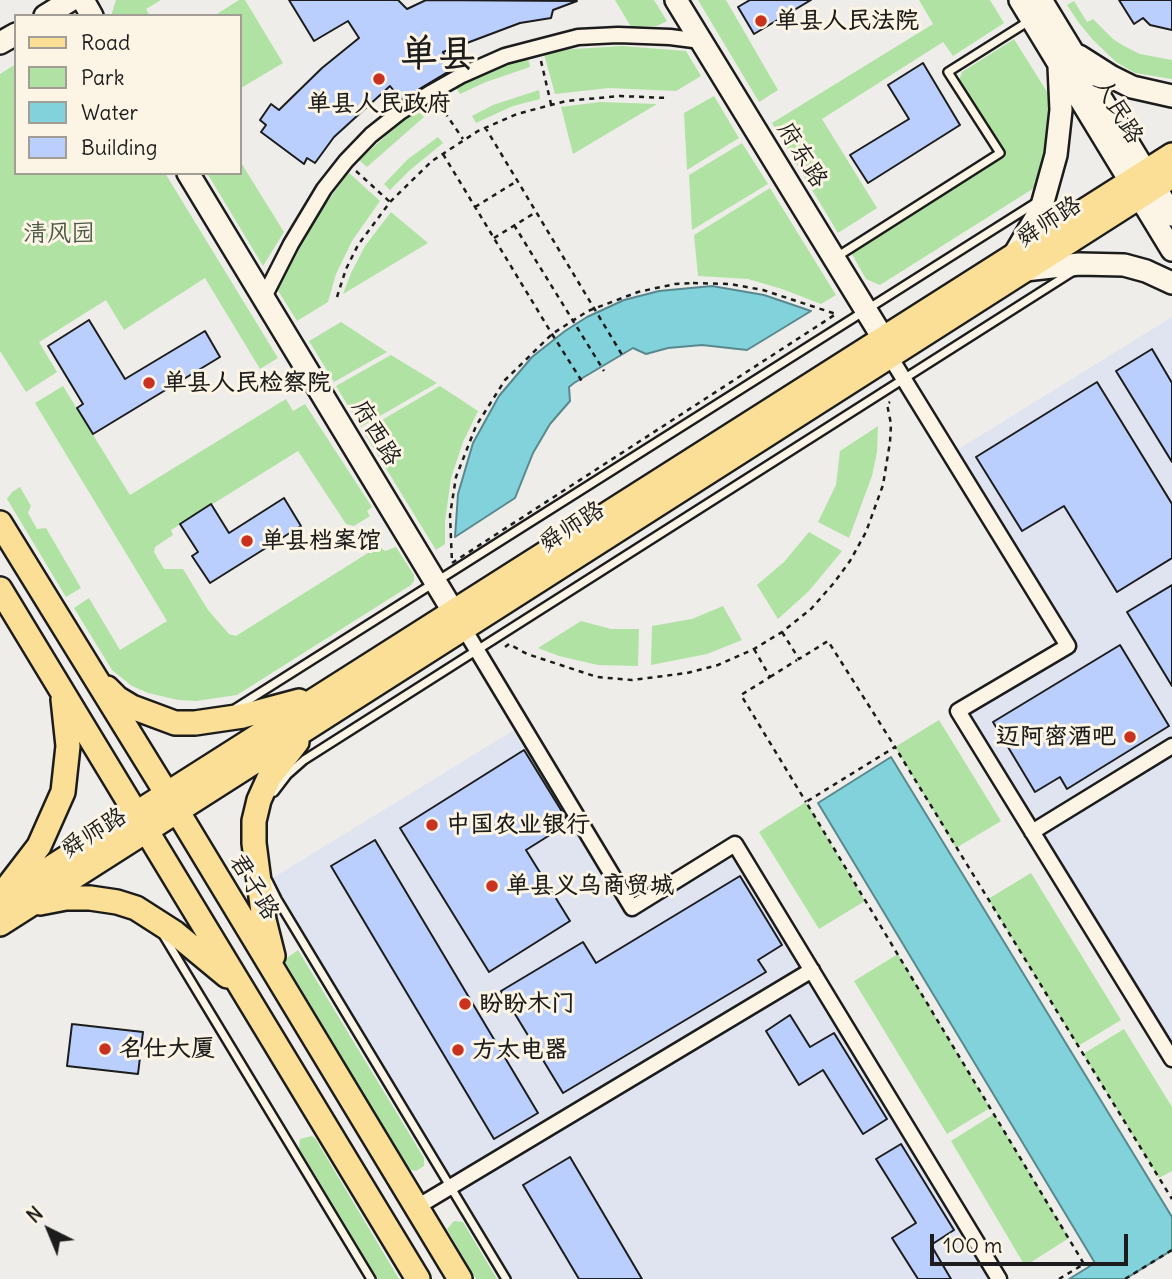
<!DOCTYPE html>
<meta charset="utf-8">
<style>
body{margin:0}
#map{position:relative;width:1172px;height:1279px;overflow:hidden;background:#efedea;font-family:Delius,sans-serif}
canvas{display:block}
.legend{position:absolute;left:14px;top:14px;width:228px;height:161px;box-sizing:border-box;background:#fcf5e5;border:2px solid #a29e95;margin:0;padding:9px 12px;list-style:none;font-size:21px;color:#1c1c1c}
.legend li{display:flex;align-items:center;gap:14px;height:35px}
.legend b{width:35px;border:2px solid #a29e95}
.north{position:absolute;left:14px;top:1195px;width:70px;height:70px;-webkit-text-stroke:5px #fcf5e5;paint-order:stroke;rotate:317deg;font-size:19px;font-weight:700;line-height:28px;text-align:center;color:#1c1c1c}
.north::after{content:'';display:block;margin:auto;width:24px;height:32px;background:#1c1c1c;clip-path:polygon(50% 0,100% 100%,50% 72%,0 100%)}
.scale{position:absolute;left:930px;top:1234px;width:198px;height:32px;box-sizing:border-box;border:4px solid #1c1c1c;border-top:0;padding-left:9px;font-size:21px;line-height:24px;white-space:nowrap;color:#1c1c1c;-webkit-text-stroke:5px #fcf5e5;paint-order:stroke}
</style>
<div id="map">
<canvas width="1172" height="1279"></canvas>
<ul class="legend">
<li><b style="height:9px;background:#fbdf96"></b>Road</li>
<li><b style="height:19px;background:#b0e2a3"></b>Park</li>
<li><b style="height:19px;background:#81d2da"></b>Water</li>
<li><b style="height:19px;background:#bbcffe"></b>Building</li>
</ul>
<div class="north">N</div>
<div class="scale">100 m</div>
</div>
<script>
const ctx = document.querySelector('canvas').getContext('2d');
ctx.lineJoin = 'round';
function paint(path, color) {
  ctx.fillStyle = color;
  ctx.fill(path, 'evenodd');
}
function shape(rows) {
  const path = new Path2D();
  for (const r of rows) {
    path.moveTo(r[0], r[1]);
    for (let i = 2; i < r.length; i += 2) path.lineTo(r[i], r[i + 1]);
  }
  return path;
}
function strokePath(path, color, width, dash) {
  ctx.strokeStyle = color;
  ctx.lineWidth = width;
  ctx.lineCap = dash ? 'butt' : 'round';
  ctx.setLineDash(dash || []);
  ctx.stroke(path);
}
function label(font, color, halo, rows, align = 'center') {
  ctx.font = font + ' Delius,"LXGW WenKai TC",sans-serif';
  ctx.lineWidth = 6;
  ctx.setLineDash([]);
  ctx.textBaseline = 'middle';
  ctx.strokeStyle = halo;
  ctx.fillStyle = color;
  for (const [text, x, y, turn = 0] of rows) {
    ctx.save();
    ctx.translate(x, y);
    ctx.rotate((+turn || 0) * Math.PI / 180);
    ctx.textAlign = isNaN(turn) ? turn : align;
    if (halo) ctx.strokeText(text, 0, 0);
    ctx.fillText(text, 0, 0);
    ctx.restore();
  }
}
const built = shape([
 [1172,317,1172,1043,970,713,1078,648,957,450],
 [519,727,631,914,732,851,993,1279,513,1279,271,879]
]);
const green = shape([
 [116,0,161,0,146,9,150,16,111,16],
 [239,0,245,0,283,63,241,88,240,16,214,16],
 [615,0,654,0,667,21,657,26,631,27],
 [698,0,726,0,778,90,759,102],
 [919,0,990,0,1004,23,953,56,943,42,822,119,877,208,838,233,772,123,933,24],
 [1074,1,1087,22,1093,19,1113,39,1124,46,1140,54,1172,60,1172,79,1135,73,1116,62,1094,41,1079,23,1067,5],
 [1014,39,1056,106,1042,183,880,285,866,279,849,249,1000,153,957,86,962,72],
 [622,46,686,51,701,76,676,91,609,88,555,94,544,54,558,50],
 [528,58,530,67,486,82,460,94,455,86,479,74],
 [16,64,16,173,165,173,278,358,260,369,205,278,124,330,106,300,39,342,57,372,26,392,0,351,0,74],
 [539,90,540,99,513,106,476,123,472,116,493,105],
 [714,96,739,138,687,170,684,113],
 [600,102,657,104,573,154,561,107],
 [416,109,424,117,367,167,359,160],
 [438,137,443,143,410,170,390,190,384,184,408,159],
 [742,143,768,184,692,230,689,175],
 [240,161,284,232,263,266,207,173,240,173],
 [348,172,380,201,352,241,336,274,328,302,297,321,277,289,318,216],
 [770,188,836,295,821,304,782,289,748,279,698,276,694,235],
 [391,212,428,243,343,294,351,273,365,246],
 [341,322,387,352,334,382,309,341],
 [391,355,437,383,361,427,336,386],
 [63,386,130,495,286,399,293,411,305,404,372,507,367,511,370,516,354,526,346,524,298,451,171,530,173,535,155,547,154,552,164,569,183,569,208,610,229,634,236,636,379,546,385,551,396,547,414,575,414,581,411,585,237,695,196,701,178,700,148,693,132,686,112,670,74,608,89,598,120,650,167,621,35,403],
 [440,386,478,411,463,442,451,478,445,522,445,544,436,550,363,431],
 [878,426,877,452,872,476,849,538,818,522,836,485,840,451],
 [20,487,31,506,28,513,37,529,46,528,81,588,66,597,7,499,12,492],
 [809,532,842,551,809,591,778,619,757,585,784,562],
 [723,606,742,640,707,654,651,665,652,626,692,619],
 [581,621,611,629,639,629,638,666,598,665,559,656,538,648],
 [939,720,1001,821,956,848,895,747],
 [806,802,865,901,819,929,759,832],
 [1031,873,1121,1020,1078,1046,988,899],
 [298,950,424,1158,424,1166,416,1171,408,1169,284,960],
 [898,954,990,1108,947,1134,854,981],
 [1124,1029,1172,1107,1172,1171,1159,1178,1083,1054],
 [994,1114,1069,1238,1025,1266,951,1141],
 [312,1136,315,1138,399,1279,378,1279,299,1148,300,1139],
 [454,1221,463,1222,497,1279,476,1279,447,1229]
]);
const water = shape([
 [712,286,764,295,811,311,747,350,702,345,668,348,646,354,633,348,574,383,569,387,570,401,550,424,533,453,515,498,455,537,458,494,473,443,499,396,532,357,565,331,587,317,624,300,659,291,712,286],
 [891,757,1172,1217,1172,1250,1125,1279,1069,1279,1095,1263,818,803,891,757]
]);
const building = shape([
 [289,0,398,0,407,9,426,0,577,1,553,10,551,18,520,23,443,52,451,70,401,100,390,86,334,137,315,163,307,158,304,164,261,132,266,125,260,120,271,104,279,110,322,68,359,38,348,21,314,41,289,0],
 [750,0,811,0,754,34,738,7,750,0],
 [1119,0,1172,0,1172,30,1150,25,1143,18,1134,24,1119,0],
 [923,63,960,125,868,183,850,155,909,119,888,85,923,63],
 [89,320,125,379,205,331,220,357,93,434,77,408,83,404,48,346,89,320],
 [1152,349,1172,383,1172,462,1116,371,1152,349],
 [1097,382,1172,504,1172,558,1117,592,1064,506,1022,531,976,457,1097,382],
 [284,498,301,526,210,583,192,556,198,552,180,524,211,504,229,533,284,498],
 [1172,585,1172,686,1127,612,1172,585],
 [1120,645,1169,726,1067,789,1060,777,1035,792,993,722,1120,645],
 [524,750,569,823,526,850,570,921,489,972,400,828,524,750],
 [375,840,538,1113,494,1139,331,866,375,840],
 [740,876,782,945,758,960,766,972,563,1093,501,991,583,942,596,963,740,876],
 [790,1015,810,1047,834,1033,887,1119,863,1134,823,1070,799,1085,766,1031,790,1015],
 [72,1024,143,1032,138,1074,67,1066,72,1024],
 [901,1144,954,1230,931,1245,951,1279,918,1279,892,1238,916,1223,876,1159,901,1144],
 [570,1157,642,1279,579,1279,523,1185,570,1157]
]);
const path = shape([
 [541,61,551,104],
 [439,104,463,139],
 [485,127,624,358],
 [443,154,552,334],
 [356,171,390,202],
 [475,207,517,181],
 [514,225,604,371],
 [494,238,536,212],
 [693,283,730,284,763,290,836,314,452,563,450,515,456,477,476,426,505,380,552,334,588,311,638,292,675,284,693,283],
 [337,297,346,269,358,245,390,202,432,161,478,131,517,114,566,101,620,96,667,98],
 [552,334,583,383],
 [782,632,799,659,828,641,895,747],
 [505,647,509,644,527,654,597,677,632,680,687,673,718,665,754,649,782,632,811,609,833,584,850,561,866,532,883,485,890,442,891,424,887,404,890,402],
 [754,649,770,677,741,695,806,802],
 [770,677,797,660],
 [1059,1279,1084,1264,806,802,895,747,1172,1199],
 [1125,1279,1172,1250]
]);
const lane = shape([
 [835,258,1000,153,948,72,1029,21],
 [236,708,1037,202],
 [274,792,287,775,304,760,1072,272],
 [268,881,277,899,506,1279],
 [162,933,371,1279]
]);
const street = shape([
 [264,297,291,244,324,189,346,161,371,135,400,112,432,92,462,75,505,56,578,37,618,35,670,37,701,41],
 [889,355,1068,646,958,711,1172,1059],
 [463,627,632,908,735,844,999,1279],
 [1032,832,1172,746],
 [417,1207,812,970]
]);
const secondary = shape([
 [83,0,92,16],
 [676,0,883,338],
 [1020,0,1172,250],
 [1041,0,1172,215],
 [45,16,71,0],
 [0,43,16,34],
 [1079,56,1112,77,1132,87,1172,96],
 [188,173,453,611],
 [1014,255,1041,209,1056,155,1061,110,1059,66],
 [1025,270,1079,264,1124,265,1146,271,1172,283]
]);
const primary = shape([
 [0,523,167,794,460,1279],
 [0,589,418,1279],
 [107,688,117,698,132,707,175,723,195,723,243,716,299,701],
 [6,889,39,846,63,792,68,746,63,699],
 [0,900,1172,155],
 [40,903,66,898,90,898,117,902,136,908,175,933,227,976],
 [0,924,1172,176],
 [273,956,264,920,254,843,254,821,259,800,269,778,297,742]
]);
const markers = [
 [761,21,7,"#c8321e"],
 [379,79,7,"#c8321e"],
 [149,383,7,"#c8321e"],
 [247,541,7,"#c8321e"],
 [1130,737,7,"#c8321e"],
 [432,825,7,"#c8321e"],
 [492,886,7,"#c8321e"],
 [465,1004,7,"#c8321e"],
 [105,1049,7,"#c8321e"],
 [458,1050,7,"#c8321e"]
];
const poiNames = [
 ["单县人民法院",775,21],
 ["单县人民政府",379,104,"center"],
 ["单县人民检察院",163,383],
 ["单县档案馆",261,541],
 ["迈阿密酒吧",1116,737,"right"],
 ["中国农业银行",446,825],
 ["单县义乌商贸城",506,886],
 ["盼盼木门",479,1004],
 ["名仕大厦",119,1049],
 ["方太电器",472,1050]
];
const streetNames = [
 ["人民路",1118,111,59],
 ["府东路",802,155,58],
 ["舜师路",1049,222,-33],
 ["府西路",376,433,59],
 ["舜师路",572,527,-33],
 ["舜师路",94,833,-32],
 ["君子路",254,887,59]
];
const parkNames = [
 ["清风园",59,234]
];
const townNames = [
 ["单县",438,55]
];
paint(built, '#dfe4f0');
paint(green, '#b0e2a3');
paint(water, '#81d2da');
strokePath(water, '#59898e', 2);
paint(building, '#bbcffe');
strokePath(building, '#1c1c1c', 2);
strokePath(lane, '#1c1c1c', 12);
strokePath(street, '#1c1c1c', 19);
strokePath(secondary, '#1c1c1c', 26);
strokePath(primary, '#1c1c1c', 28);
strokePath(path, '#1c1c1c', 2.5, [5, 5]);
strokePath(lane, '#fcf5e5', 7);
strokePath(street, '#fcf5e5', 14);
strokePath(secondary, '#fcf5e5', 21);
strokePath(primary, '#fbdf96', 23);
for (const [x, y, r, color] of markers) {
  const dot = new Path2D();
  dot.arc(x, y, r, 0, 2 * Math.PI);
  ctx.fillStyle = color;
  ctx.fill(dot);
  strokePath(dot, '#fcf5e5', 2.5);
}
label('bold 24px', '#1c1c1c', '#fcf5e5', poiNames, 'left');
label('24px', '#1c1c1c', '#fcf5e5', streetNames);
label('24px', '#485744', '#fcf5e5', parkNames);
label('bold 38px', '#1c1c1c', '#fcf5e5', townNames);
</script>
